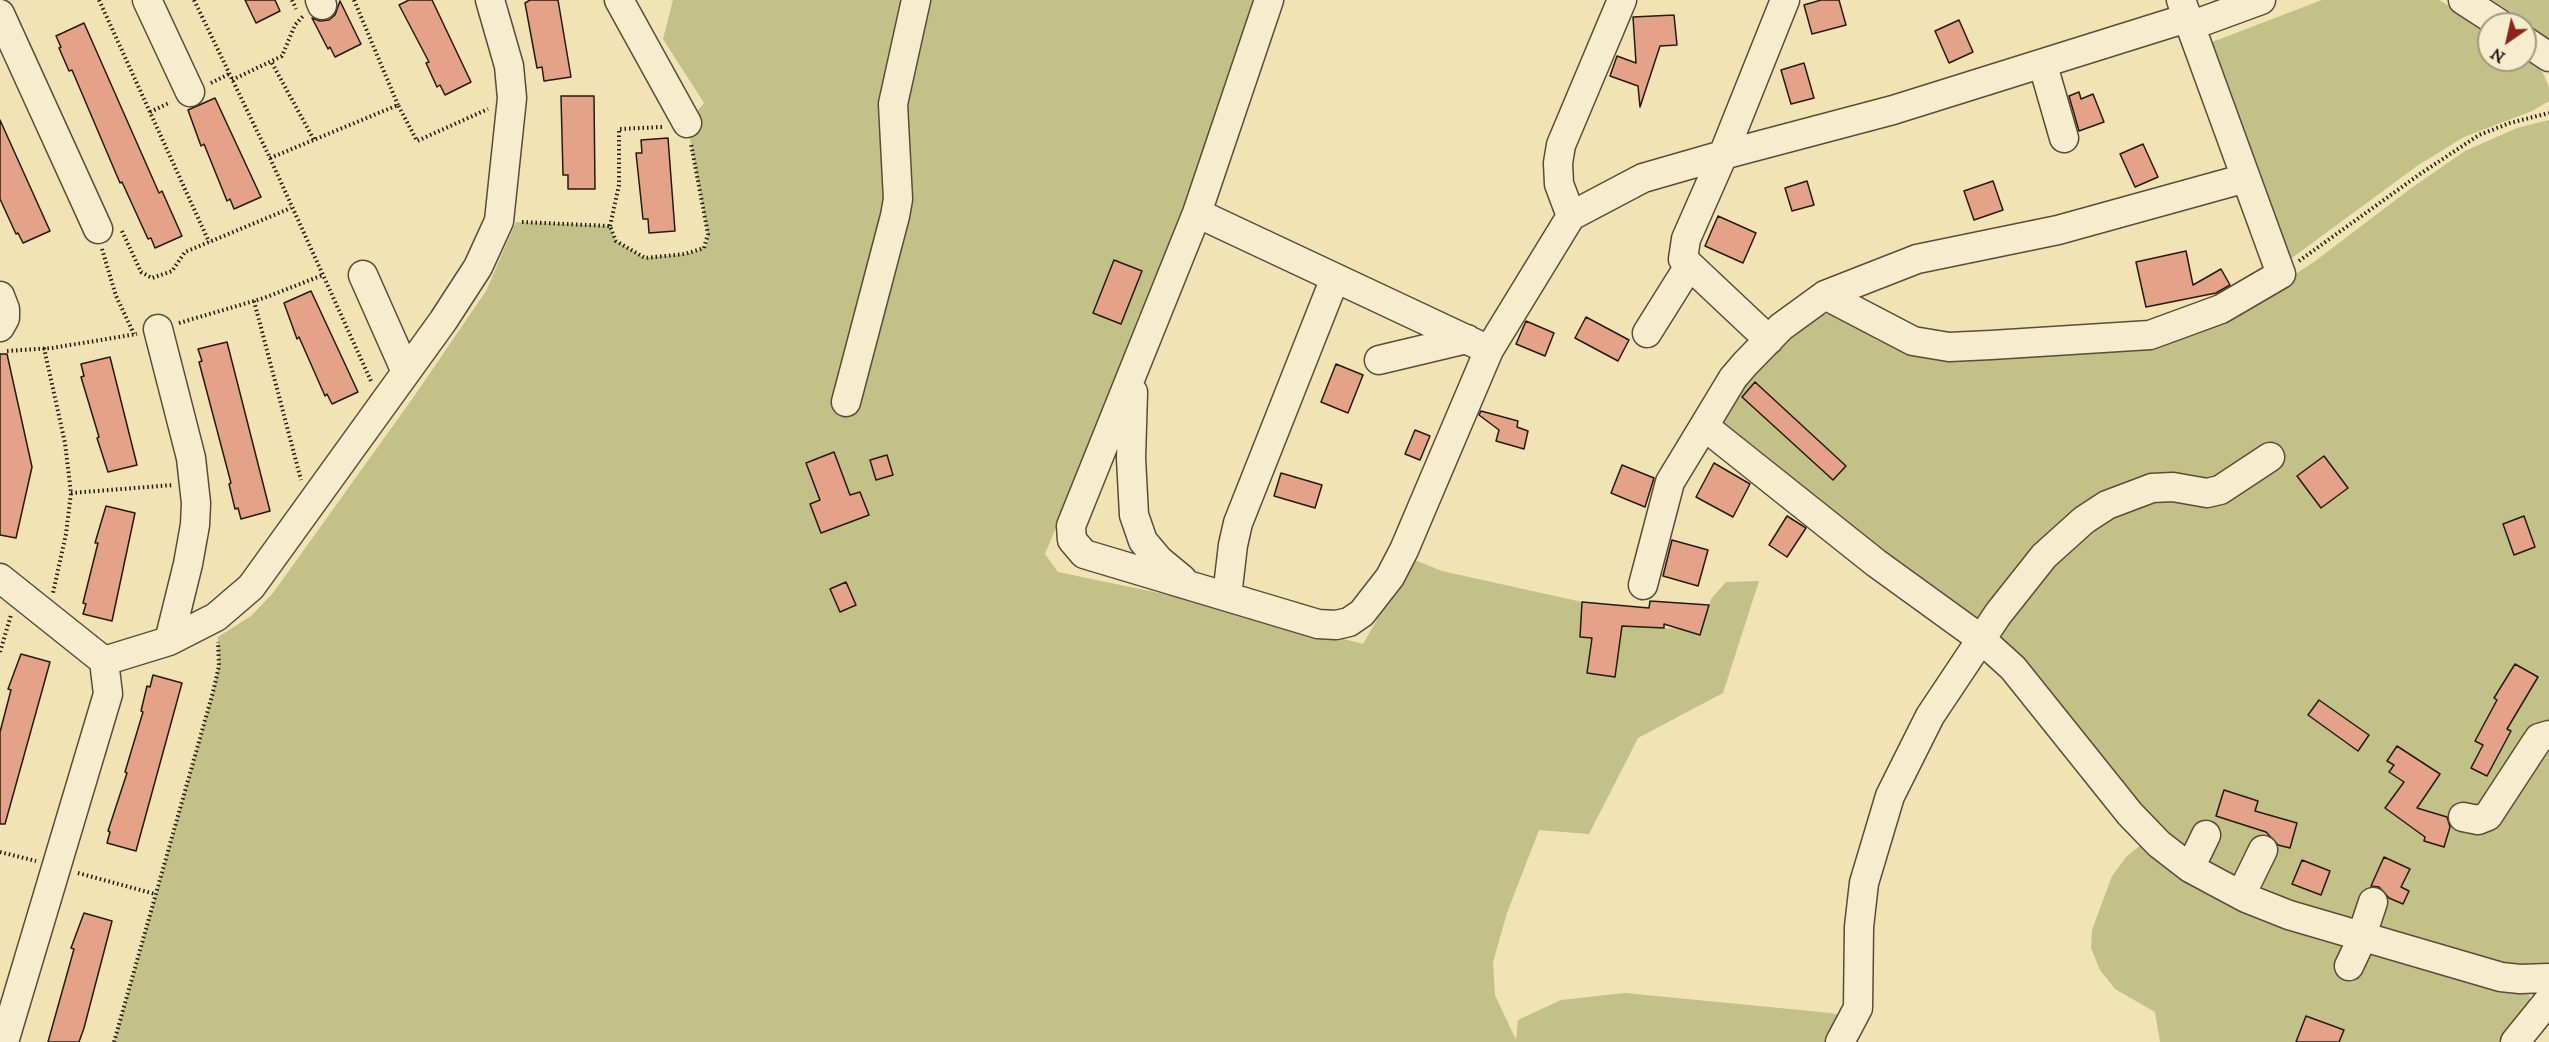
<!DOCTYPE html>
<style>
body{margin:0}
#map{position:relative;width:2549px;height:1042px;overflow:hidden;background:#f1e3b3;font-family:"IM FELL DW Pica",serif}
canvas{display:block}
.north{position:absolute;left:2477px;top:12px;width:60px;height:60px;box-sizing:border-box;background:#f6edce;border:2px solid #a39982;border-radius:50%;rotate:214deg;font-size:16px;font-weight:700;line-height:24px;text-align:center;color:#261a10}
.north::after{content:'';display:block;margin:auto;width:21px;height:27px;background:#8f2418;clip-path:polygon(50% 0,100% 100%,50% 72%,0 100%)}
</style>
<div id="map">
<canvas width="2549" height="1042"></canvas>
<div class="north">N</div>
</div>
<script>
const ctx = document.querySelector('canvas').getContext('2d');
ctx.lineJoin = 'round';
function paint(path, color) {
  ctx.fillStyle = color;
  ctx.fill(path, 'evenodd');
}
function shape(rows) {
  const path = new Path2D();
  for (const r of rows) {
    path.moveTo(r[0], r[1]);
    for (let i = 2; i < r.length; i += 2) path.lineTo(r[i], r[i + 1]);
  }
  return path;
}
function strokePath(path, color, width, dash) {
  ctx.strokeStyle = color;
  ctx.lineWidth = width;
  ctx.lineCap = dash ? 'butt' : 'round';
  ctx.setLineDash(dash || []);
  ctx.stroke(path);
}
const green = shape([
 [673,0,1253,0,1193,188,1122,369,1045,554,1058,572,1188,599,1363,644,1412,559,1442,571,1582,602,1580,637,1601,639,1603,624,1681,629,1700,635,1711,599,1726,582,1759,581,1723,693,1638,738,1589,834,1539,830,1507,913,1493,962,1495,995,1516,1040,1518,1020,1561,1000,1625,993,1831,1013,1847,1017,1829,1042,114,1042,213,692,219,666,218,637,251,616,273,593,415,395,486,291,516,222,610,226,616,241,645,258,685,254,700,250,707,245,708,234,687,123,704,103,663,39],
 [2322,0,2439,0,2489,30,2489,60,2525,60,2525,55,2531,59,2543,73,2549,87,2549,101,2532,111,2464,137,2417,166,2285,263,2207,44],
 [2492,0,2549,0,2549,41,2508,10],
 [2549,120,2549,968,2505,970,2255,892,2171,841,2133,799,2043,684,1729,432,1720,415,1757,364,1809,319,1834,312,1919,353,2219,323,2314,262,2410,189,2465,151,2517,128],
 [2142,844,2522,990,2530,996,2531,1010,2506,1042,2160,1042,2155,1012,2115,989,2100,970,2091,948,2092,930,2112,876,2126,857]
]);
const building = shape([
 [245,0,275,0,280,11,256,23,245,0],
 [409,0,432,0,471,82,445,95,440,85,437,87,426,63,429,62,399,5,409,0],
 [530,0,558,0,571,77,544,81,542,67,537,68,525,3,530,0],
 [1821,0,1839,0,1846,25,1812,34,1804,5,1821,0],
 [340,1,361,44,335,57,330,47,328,49,312,18,320,21,329,20,335,15,340,1],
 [1674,15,1677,45,1660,46,1640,107,1638,86,1610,76,1617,56,1636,63,1633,17,1674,15],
 [1959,20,1973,52,1949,63,1935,31,1959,20],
 [84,23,159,193,162,191,182,236,155,248,151,238,148,239,122,182,120,183,72,70,69,71,59,48,61,47,56,36,84,23],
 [1804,63,1814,98,1791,104,1781,70,1804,63],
 [2079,92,2081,99,2093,94,2104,122,2079,131,2069,96,2079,92],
 [561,96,594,96,595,189,568,189,568,175,563,175,561,96],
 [215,98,261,197,234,209,230,199,227,201,204,144,201,146,188,110,215,98],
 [0,120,50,231,23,243,18,233,16,234,0,199,0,120],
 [668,138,675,231,649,233,648,219,643,219,636,153,642,153,641,140,668,138],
 [2143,144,2158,177,2135,187,2120,154,2143,144],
 [1807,181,1814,205,1792,211,1785,188,1807,181],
 [1993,181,2003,210,1974,220,1964,191,1993,181],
 [1718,216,1756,233,1743,263,1705,246,1718,216],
 [2186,251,2193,285,2221,269,2230,285,2216,293,2146,307,2136,262,2186,251],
 [1114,260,1142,271,1121,324,1093,313,1114,260],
 [311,291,358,392,332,404,327,394,325,396,299,337,297,339,284,303,311,291],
 [1586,317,1629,340,1618,361,1575,338,1586,317],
 [1526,321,1554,333,1545,356,1516,344,1526,321],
 [227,342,270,511,241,519,238,508,235,509,229,484,231,483,199,362,202,361,198,349,227,342],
 [0,354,7,354,32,467,16,538,0,535,0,354],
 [110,357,137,465,108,472,97,438,99,437,81,377,84,376,81,364,110,357],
 [1336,364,1363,375,1348,413,1321,402,1336,364],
 [1755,382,1846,466,1833,480,1742,397,1755,382],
 [1481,411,1518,421,1517,427,1528,431,1524,449,1496,441,1499,430,1479,415,1481,411],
 [1415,430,1430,436,1420,460,1405,454,1415,430],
 [834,452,850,495,860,492,869,515,821,533,810,504,820,500,806,463,834,452],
 [887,455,893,475,876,480,870,460,887,455],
 [2324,456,2348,488,2321,508,2297,476,2324,456],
 [1714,463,1750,484,1733,517,1696,497,1714,463],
 [1622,465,1654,478,1645,507,1611,493,1622,465],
 [1281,473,1322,485,1315,508,1274,496,1281,473],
 [106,506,135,513,112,621,83,614,86,604,83,603,98,543,95,543,106,506],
 [1787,516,1806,528,1787,557,1769,545,1787,516],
 [2524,516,2535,547,2514,555,2503,524,2524,516],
 [1672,540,1708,550,1698,586,1663,576,1672,540],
 [846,582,856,605,840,612,830,589,846,582],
 [1650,601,1709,605,1700,635,1664,624,1664,628,1622,626,1615,677,1587,673,1592,638,1580,637,1582,602,1649,608,1650,601],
 [21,654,50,662,5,824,0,824,0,732,11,690,8,689,21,654],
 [2515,664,2538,677,2507,729,2511,731,2487,776,2471,768,2483,745,2475,741,2497,700,2494,698,2515,664],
 [153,675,182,683,136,851,107,843,110,832,108,831,127,773,125,772,143,712,141,711,147,686,150,687,153,675],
 [2319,700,2369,735,2358,751,2308,715,2319,700],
 [2397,746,2440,774,2417,808,2447,817,2450,827,2444,847,2424,841,2425,837,2385,808,2404,782,2389,772,2394,765,2387,761,2397,746],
 [2224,790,2258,801,2255,811,2297,823,2290,848,2278,845,2266,832,2216,816,2224,790],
 [2384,857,2410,869,2401,887,2409,891,2403,904,2389,898,2379,887,2371,886,2384,857],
 [2302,860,2330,871,2321,895,2292,884,2302,860],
 [84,913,112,921,84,1028,79,1042,48,1042,74,949,71,948,84,913],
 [2306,1016,2344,1030,2339,1042,2296,1042,2306,1016]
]);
const path = shape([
 [99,0,209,242],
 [194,0,270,158,371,381],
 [292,0,296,9],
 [354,0,398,105],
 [272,63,314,140],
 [232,80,282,56,295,25,303,16],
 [211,83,229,74],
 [150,112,169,103],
 [270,158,398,105,417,141,488,109],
 [522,222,610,226,616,241,645,258,685,254,704,248,708,234,691,144],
 [610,226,619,185,619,129,663,127],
 [122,231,141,272,152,278,172,271,185,252,291,208],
 [102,249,116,296,134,334],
 [2299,261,2420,174,2479,135,2510,123,2549,113],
 [254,301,301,480],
 [179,323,264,298,323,275],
 [44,348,65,443,71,493,66,534,53,593],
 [7,351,52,348,137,334],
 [71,493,173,485],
 [0,652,11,615],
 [0,852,36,861],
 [78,873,155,894],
 [114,1042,213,692,219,666,218,642]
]);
const minor = shape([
 [147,0,190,92],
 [320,0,322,5],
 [619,0,687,123],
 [1269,0,1197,213,1071,526,1072,540,1084,554,1318,624,1336,625,1349,622,1362,613,1390,577,1404,550,1489,350,1571,216],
 [1622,0,1561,145,1558,163,1559,184,1571,216,1643,178,1723,155,1686,239,1683,259,1769,340],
 [2463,0,2500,24],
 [0,14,98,229],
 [2190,26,2261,0],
 [2525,41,2549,57],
 [2043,65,2064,138],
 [1723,155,1893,110,2187,18],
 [1723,155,1785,0],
 [2246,178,2058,230,1917,259,1825,295,1781,327,1745,364,1733,378,1704,426,1876,563,1981,639,2013,668,2130,814,2159,844,2190,868,2246,898,2289,915,2501,977,2520,979,2549,978],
 [1197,213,1489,350],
 [363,275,406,372],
 [1825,295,1913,341,1949,347,1991,345,2150,335,2221,309,2281,274,2181,0],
 [0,296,5,309,5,318,0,327],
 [158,329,191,458,196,503,195,525,188,564,169,641],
 [1647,333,1689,266],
 [1379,360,1467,339],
 [1133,392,1131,458,1134,515,1143,541,1159,560,1182,579],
 [846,402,895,216,898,199,893,104,916,0],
 [0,578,104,661,108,694,4,1042],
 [1643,585,1670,482,1704,426],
 [1227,596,1233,545,1238,523,1335,278],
 [104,661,169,641,216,617,251,587,443,321,478,267,499,221,512,98,509,66,490,0],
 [2463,817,2478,820,2488,816,2535,744,2539,738,2549,735],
 [2190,868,2206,835],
 [2241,895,2263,850],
 [2349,966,2358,947,2373,902],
 [1840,1042,1858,1008,1859,927,1864,883,1890,796,1930,716,1998,614,2044,556,2084,520,2107,505,2152,488,2173,487,2207,493,2220,490,2270,457],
 [2515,1042,2549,1000]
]);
paint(green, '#c1c188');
paint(building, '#e4a389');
strokePath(building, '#261a10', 1.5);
strokePath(minor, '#594c39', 31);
strokePath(path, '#261a10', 4, [1.5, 3]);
strokePath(minor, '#f6edce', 28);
</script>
